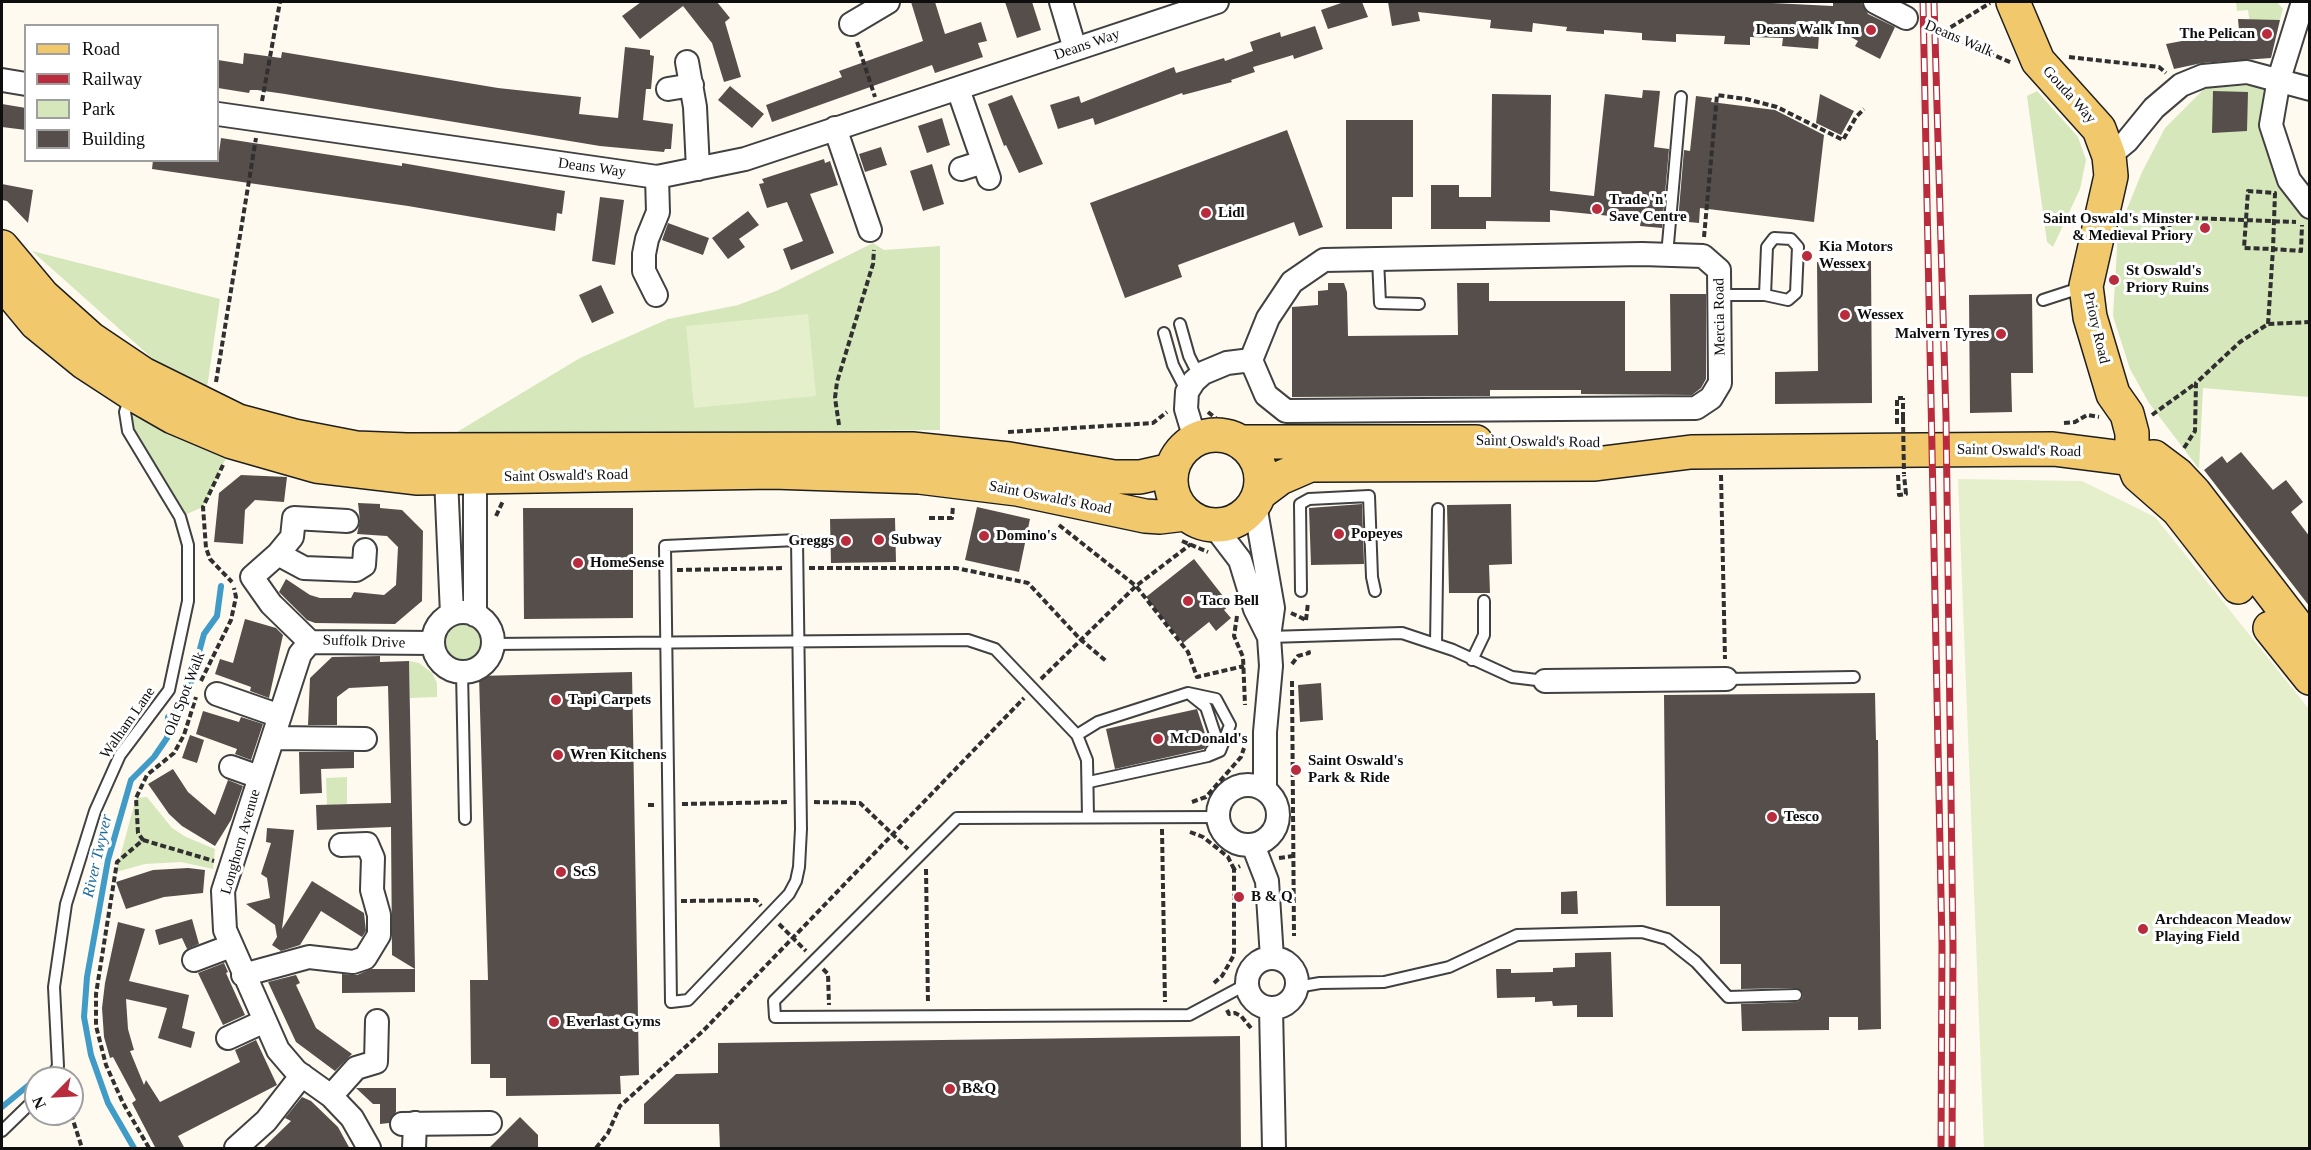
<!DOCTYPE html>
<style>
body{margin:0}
#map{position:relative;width:2311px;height:1150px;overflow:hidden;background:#fefaf0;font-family:Georgia,serif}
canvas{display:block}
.frame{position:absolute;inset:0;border:3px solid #0e0e0e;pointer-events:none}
.legend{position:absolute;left:24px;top:24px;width:195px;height:138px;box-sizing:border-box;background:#fff;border:2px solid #9f9f9f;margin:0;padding:8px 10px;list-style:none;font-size:18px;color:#0e0e0e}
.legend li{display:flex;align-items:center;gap:12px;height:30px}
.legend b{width:30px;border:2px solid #9f9f9f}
.north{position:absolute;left:24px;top:1066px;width:60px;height:60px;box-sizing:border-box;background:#fff;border:2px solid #9f9f9f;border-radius:50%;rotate:246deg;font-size:16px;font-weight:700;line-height:24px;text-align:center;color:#0e0e0e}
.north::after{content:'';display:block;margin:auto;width:21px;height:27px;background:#b82c3d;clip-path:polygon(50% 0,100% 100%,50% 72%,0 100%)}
</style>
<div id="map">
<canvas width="2311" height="1150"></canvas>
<div class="frame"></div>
<ul class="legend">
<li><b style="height:8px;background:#f2c86c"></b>Road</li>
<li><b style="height:8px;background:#b82c3d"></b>Railway</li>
<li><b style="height:16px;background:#d5e7bb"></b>Park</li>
<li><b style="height:16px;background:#564e4b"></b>Building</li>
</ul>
<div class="north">N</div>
</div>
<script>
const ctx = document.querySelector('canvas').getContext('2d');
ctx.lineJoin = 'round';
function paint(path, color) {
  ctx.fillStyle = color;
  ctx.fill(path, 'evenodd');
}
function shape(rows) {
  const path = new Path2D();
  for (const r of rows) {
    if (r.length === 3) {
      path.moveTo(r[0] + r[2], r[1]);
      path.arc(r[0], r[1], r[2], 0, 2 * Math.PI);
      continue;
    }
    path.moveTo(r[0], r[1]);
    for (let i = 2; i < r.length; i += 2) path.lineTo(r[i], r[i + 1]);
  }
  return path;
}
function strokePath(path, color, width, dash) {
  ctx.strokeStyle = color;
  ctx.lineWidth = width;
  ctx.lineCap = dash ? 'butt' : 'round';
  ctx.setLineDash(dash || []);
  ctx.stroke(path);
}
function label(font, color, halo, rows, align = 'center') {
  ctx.font = font + ' Georgia,serif';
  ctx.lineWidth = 6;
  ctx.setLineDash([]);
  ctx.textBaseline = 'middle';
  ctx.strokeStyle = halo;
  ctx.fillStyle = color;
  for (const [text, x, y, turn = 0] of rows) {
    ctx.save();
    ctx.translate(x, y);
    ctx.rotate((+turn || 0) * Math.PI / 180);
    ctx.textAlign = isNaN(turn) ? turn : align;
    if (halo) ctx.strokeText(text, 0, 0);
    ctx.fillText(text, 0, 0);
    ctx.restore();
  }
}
const green = shape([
 [2236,2,2277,2,2283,9,2280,20,2252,39,2248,10,2237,11],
 [2258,85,2276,95,2271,125,2309,207,2309,397,2203,388,2199,469,2149,403,2130,369,2113,316,2118,231,2142,172,2165,128,2205,88],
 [2037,91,2078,137,2086,160,2080,189,2053,247,2047,242,2027,96],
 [873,243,884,250,940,246,940,430,452,435,580,358,668,319,738,305,776,291],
 [32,251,220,299,207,388,153,359],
 [125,412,226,458,203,507,180,517,128,431],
 [463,641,18],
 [409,661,419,663,432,673,437,683,437,697,410,698],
 [347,777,347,804,327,805,326,778],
 [147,797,172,828,186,837,215,849,213,869,181,862,145,864,116,872,136,798]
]);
const pitch = shape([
 [808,314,816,396,694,408,686,326],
 [1958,479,2082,481,2155,517,2309,709,2309,1148,1984,1148]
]);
const stream = shape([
 [2,1107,30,1084],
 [134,1148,108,1103,91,1055,84,1017,87,977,108,860,131,780,154,757,167,738,168,717,177,711,191,682,204,634,217,616,221,586]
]);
const building = shape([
 [641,2,717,2,730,18,725,22,741,77,724,82,712,43,683,6,640,39,622,16],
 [911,2,935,2,945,34,981,22,987,41,978,43,983,57,935,73,932,65,772,122,766,105,842,77,839,71,923,41],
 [1005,2,1032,2,1041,30,1017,38],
 [1344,2,1362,2,1368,17,1328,29,1321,10],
 [1388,2,1752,2,1833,6,1833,2,1861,2,1868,14,1895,27,1880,59,1855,46,1858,41,1820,20,1818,49,1782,46,1783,38,1750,37,1750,45,1724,44,1725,36,1699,35,1676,34,1676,42,1642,40,1642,33,1604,30,1604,34,1566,31,1567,27,1533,23,1532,32,1490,28,1491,20,1418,12,1420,21,1392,26],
 [2238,19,2280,20,2271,58,2202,63,2174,69,2166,44,2235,31,2239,30],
 [1315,26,1323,49,1294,59,1293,55,1253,67,1255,72,1231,80,1232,82,1183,95,1182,93,1095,125,1093,118,1058,129,1050,105,1079,96,1081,103,1174,67,1176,73,1224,58,1225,61,1253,51,1250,42,1280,32,1281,37],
 [625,47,650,50,650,55,654,56,651,89,646,89,643,120,673,124,671,149,665,149,664,152,600,146,285,94,257,90,250,90,249,93,218,88,218,60,243,64,244,53,281,58,282,52,498,88,581,97,579,114,618,118],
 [730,86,764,114,752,128,718,100],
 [1643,90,1660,91,1654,147,1669,149,1662,228,1640,226,1641,219,1550,210,1550,222,1486,221,1486,229,1431,229,1431,185,1459,185,1459,197,1491,197,1492,94,1551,95,1550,191,1594,196,1605,94,1642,98],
 [2213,91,2248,92,2247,131,2212,133],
 [1820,94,1854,111,1841,135,1816,123],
 [1012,95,1043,164,1019,173,1006,145,1004,146,988,104],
 [1696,96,1712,98,1711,102,1775,110,1824,135,1814,222,1700,208,1699,223,1678,221,1684,150,1690,151],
 [2,104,26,108,26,130,2,127],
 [942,118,950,145,927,153,918,126],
 [1346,120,1413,120,1413,197,1392,197,1392,229,1346,229],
 [1287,130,1323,227,1299,236,1294,222,1178,265,1182,277,1125,298,1090,203],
 [221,138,402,166,402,163,565,191,562,214,557,213,555,231,408,206,152,169,153,160,218,160],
 [881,147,887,165,865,172,859,154],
 [824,159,825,163,830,161,838,185,810,194,834,253,791,270,783,249,803,241,787,202,767,208,759,184,764,183,762,179],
 [932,164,944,204,923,211,910,171],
 [2,184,33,190,28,223,7,201,2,200],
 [600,197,624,200,615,265,592,261],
 [748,211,759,225,739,239,745,247,728,259,712,238],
 [668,223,709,238,703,255,662,240],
 [1871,261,1872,403,1775,404,1775,372,1818,371,1817,262],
 [1328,283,1344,283,1347,292,1348,336,1458,335,1457,283,1489,283,1489,301,1625,301,1625,371,1671,371,1670,294,1706,294,1706,379,1701,388,1692,395,1581,394,1581,390,1490,390,1490,396,1292,397,1292,307,1318,305,1318,291,1328,290],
 [601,285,614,313,592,323,579,295],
 [2032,294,2033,373,2011,373,2012,412,1970,413,1969,295],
 [2241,452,2273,490,2286,480,2303,502,2291,512,2310,537,2310,607,2204,470,2222,456,2227,463],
 [241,475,287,477,284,502,255,500,245,510,243,544,214,542,219,493],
 [358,503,380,504,380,508,402,510,423,531,422,601,395,624,315,623,307,620,279,592,286,579,310,595,320,598,351,598,354,592,384,595,396,585,398,547,387,536,357,534,360,521],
 [1362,504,1364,564,1311,565,1309,508],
 [1511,504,1512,564,1489,565,1490,593,1449,593,1447,505],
 [977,507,1030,519,1019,572,965,560],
 [523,508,633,508,633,618,524,619],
 [895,518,896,562,831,563,830,519],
 [1194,559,1230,605,1224,610,1231,618,1216,631,1209,622,1183,643,1146,597],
 [245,619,276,628,283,635,269,698,250,691,251,687,215,674,220,659,233,663],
 [380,656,380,662,409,661,415,969,392,955,391,827,317,830,316,805,391,803,388,686,349,688,337,697,337,725,308,725,310,678,332,657],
 [632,672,639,1075,620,1076,621,1094,506,1096,506,1078,490,1078,490,1064,471,1064,470,980,488,980,479,676],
 [1321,683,1323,720,1300,722,1298,685],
 [1875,693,1876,740,1878,740,1881,1029,1858,1030,1858,1017,1829,1017,1829,1030,1742,1031,1741,1004,1797,1002,1802,999,1803,994,1796,988,1741,989,1741,964,1720,964,1720,906,1666,906,1664,695],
 [1197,709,1208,743,1204,749,1115,769,1106,729],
 [203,711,239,722,241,717,263,724,251,760,235,754,237,749,196,734],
 [190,735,204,740,197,763,182,758],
 [299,752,354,752,354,768,321,769,322,793,300,794],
 [173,769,188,792,215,815,228,780,243,786,231,820,215,846,182,826,169,814,148,784],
 [267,828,294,830,282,929,312,881,364,913,366,931,362,937,321,911,300,945,281,951,272,945,277,937,275,925,246,904,270,898,267,878,261,874,271,843,266,842],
 [188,868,205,870,203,893,164,897,126,909,116,882,153,870],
 [1577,891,1578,914,1561,914,1561,892],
 [192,919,199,944,187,949,182,938,159,945,155,930],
 [118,922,145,929,129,981,189,995,182,1028,195,1032,191,1048,158,1038,167,1008,126,999,128,1029,134,1050,130,1051,144,1085,146,1080,160,1102,240,1062,235,1050,256,1040,277,1085,178,1136,185,1149,156,1149,132,1103,136,1100,113,1057,110,1058,104,1037,102,1008,105,983],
 [1611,952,1613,1017,1577,1017,1577,1005,1553,1006,1552,1001,1535,1002,1535,997,1497,998,1496,969,1511,969,1511,973,1553,972,1553,968,1575,967,1575,953],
 [224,963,228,972,226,973,245,1015,223,1025,198,973],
 [371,969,415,969,415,992,342,993,342,974,357,975],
 [296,975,300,983,296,985,316,1028,352,1054,335,1071,296,1042,268,982],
 [1240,1036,1241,1149,720,1149,719,1124,644,1124,644,1104,676,1074,718,1073,718,1043],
 [356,1088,396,1088,396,1112,389,1123,380,1124,380,1104,373,1104],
 [302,1097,311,1101,338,1127,350,1149,262,1149,291,1121,285,1118],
 [520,1117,538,1135,538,1149,488,1149]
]);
const path = shape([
 [1922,24,2012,63],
 [1943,32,1990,3],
 [857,42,875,97],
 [2069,57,2159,67,2166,73],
 [262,101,280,2],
 [2124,232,2153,233,2178,221,2192,218,2296,222],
 [1704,237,1717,95,1746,99,1777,107,1843,140,1856,117,1864,109],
 [2268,324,2273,249,2275,193,2248,191,2244,248,2273,249,2301,251,2302,225],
 [216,382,256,138],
 [1208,412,1223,424],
 [2152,415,2196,383],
 [1903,418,1903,398],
 [2064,423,2075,422,2087,415,2099,417],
 [1897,424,1897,398,1903,398],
 [839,425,835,398,837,382,873,264,874,250],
 [1008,432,1153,423,1167,412],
 [2184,448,2195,431,2196,383,2240,342,2268,324,2310,322],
 [223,465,203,507,206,548,210,559,232,582],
 [1721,475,1725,659],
 [1898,475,1899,495,1906,494,1904,475],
 [496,516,503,501],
 [929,518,952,518,953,506],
 [1059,525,1136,586,1188,652,1197,677,1244,666],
 [1182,541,1208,552],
 [809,568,956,568,1028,583,1080,639,1106,661],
 [677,570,784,568],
 [1291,613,1306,620],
 [1237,616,1234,636,1243,657,1245,705],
 [1306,620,1308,603],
 [1292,664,1298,656,1309,653,1308,649],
 [1041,679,1136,586,1191,544],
 [201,681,231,620,236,597,234,588],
 [1292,681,1294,936],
 [814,802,860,803,908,849],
 [1192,802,1206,797,1241,757,1244,748],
 [682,804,788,802],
 [648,805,656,805],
 [1162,829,1165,1002],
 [1190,832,1203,837,1217,848,1228,857,1234,869],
 [143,840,214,861],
 [1279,858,1293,856],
 [926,869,928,1003],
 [681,901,756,900,761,906],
 [779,924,806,951],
 [823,969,828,974,829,1005],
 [1214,983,1222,976,1234,955,1234,869,1240,866],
 [1227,1010,1229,1014,1235,1013,1241,1016,1251,1028],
 [71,1114,82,1148],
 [149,1148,123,1103,106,1065,96,1026,96,994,117,862,143,840,138,833,136,798,147,775,174,753,184,735,196,697],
 [596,1148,608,1133,620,1106,703,1031,1024,698]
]);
const lane = shape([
 [1667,255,1681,97],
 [1378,259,1380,303,1419,304],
 [1721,295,1765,295,1788,300,1796,293,1798,247,1791,239,1774,238,1767,247,1765,295],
 [2043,300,2083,287],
 [1180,324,1189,356,1194,366,1203,373],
 [1164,333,1173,365,1187,392],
 [797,540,801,829,799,867,796,881,789,894,688,1000,671,1002,665,546,797,540],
 [1301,591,1300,504,1309,499,1369,496,1372,577,1375,591],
 [1269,637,1402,633,1453,650,1512,677,1545,681],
 [492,644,968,640,995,649,1077,735,1087,760,1088,817],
 [1436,644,1438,509],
 [1472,660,1484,635,1484,601],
 [462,672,465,819],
 [1726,679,1854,677],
 [1191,695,1206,707,1218,743,1211,751],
 [1077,735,1098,722,1188,693,1216,699,1230,725,1220,751,1208,756,1089,782],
 [1218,817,957,818,774,1001,775,1017,1189,1015,1247,984],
 [1297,987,1320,983,1384,982,1449,967,1517,935,1642,932,1667,939,1696,962,1728,997,1796,995],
 [51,1078,58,1066,54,987,66,904,95,811,120,755,169,690,188,601,188,545,180,517,128,431,125,412,130,397],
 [2,1131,36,1098]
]);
const street = shape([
 [1061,2,1075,49],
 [1875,2,1906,18],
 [2303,2,2279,79,2271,125,2289,180,2310,207],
 [851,24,888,2],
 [687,62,695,107,698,169],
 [2,80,26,84],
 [668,89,692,85],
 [958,89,989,178],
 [218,114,657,177,745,159,1217,2],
 [835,128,870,230],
 [2109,156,2127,141,2154,108,2181,85,2203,76,2247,72,2310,89],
 [961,169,983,162],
 [1642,254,1703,256,1719,270,1720,383,1711,398,1696,408,1286,411,1266,395,1251,360,1268,318,1292,282,1324,260,1642,254],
 [656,295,644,271,644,254,647,239,658,212,657,177],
 [1195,439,1186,409,1187,392,1194,381,1203,373,1227,363,1251,360],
 [468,465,475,478,475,615],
 [1255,505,1273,608,1269,637],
 [1214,526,1240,560,1255,609,1269,637,1271,666,1265,732,1265,789],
 [278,554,304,568,356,570,364,565,365,550],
 [463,642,30],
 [452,614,446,478,452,464],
 [310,642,300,654,223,891,225,930,278,1050,296,1071,331,1096,352,1118,369,1148],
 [310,642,271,604,252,577,278,554,292,537,294,518,347,521],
 [310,642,433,643],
 [1545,681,1726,679],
 [217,694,280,716],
 [273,738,365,739],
 [231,767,259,777],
 [1248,815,30],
 [1253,845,1267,881,1272,958],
 [1272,983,25],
 [194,960,231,946],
 [243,975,309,957,353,962,365,958,379,935,379,915,372,890,373,858,367,844,341,845],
 [1271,1008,1274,1148],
 [228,1038,265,1021],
 [331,1096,356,1068,376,1062,377,1021],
 [402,1124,490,1123],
 [236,1148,266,1121,302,1075],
 [414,1148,415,1123]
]);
const primary = shape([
 [2013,2,2038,61,2099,129,2109,156,2111,176,2086,286,2090,317,2113,394,2127,414,2132,433,2132,459,2138,475,2178,510,2238,587],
 [2,247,43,296,91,339,143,374,238,421,294,436,356,448,407,450,912,449,1009,459,1114,477,1140,477,1171,470],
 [2,282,36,323,85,363,131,393,173,417,232,442,316,466,418,478,773,472,919,477,1017,489,1145,516,1160,517,1185,514],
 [1216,480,45],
 [1240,442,1476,442],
 [1260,493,1280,478,1310,465,1595,464,1691,452,1923,450,2053,449,2132,459,2154,457,2178,475,2194,492,2310,643],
 [2270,628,2310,678]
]);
const rail = shape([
 [1923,2,1942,945,1941,1148],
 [1934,2,1946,417,1953,947,1952,1148]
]);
const pathBridge = shape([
 [1903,418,1904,474]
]);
const markers = [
 [1871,30,6,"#b82c3d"],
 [2267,34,6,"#b82c3d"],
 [1597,209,6,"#b82c3d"],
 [1206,213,6,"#b82c3d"],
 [2205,228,6,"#b82c3d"],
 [1807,256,6,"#b82c3d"],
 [2114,280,6,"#b82c3d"],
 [1845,315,6,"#b82c3d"],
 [2001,334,6,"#b82c3d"],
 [1339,534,6,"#b82c3d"],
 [984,536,6,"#b82c3d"],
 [879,540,6,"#b82c3d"],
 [846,541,6,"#b82c3d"],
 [578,563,6,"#b82c3d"],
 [1188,601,6,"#b82c3d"],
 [556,700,6,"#b82c3d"],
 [1158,739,6,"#b82c3d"],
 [558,755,6,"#b82c3d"],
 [1296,770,6,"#b82c3d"],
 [1772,817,6,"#b82c3d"],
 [561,872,6,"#b82c3d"],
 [1239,897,6,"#b82c3d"],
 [2143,929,6,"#b82c3d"],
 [554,1022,6,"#b82c3d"],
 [950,1089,6,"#b82c3d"]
];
const poiNames = [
 ["Deans Walk Inn",1859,30,"right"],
 ["The Pelican",2255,34,"right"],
 ["Trade 'n'",1609,200],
 ["Save Centre",1609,217],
 ["Lidl",1218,213],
 ["Saint Oswald's Minster",2193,219,"right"],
 ["& Medieval Priory",2193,236,"right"],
 ["Kia Motors",1819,247],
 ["Wessex",1819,264],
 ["St Oswald's",2126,271],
 ["Priory Ruins",2126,288],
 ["Wessex",1857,315],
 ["Malvern Tyres",1989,334,"right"],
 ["Popeyes",1351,534],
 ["Domino's",996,536],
 ["Subway",891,540],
 ["Greggs",834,541,"right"],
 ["HomeSense",590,563],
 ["Taco Bell",1200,601],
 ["Tapi Carpets",568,700],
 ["McDonald's",1170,739],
 ["Wren Kitchens",570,755],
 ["Saint Oswald's",1308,761],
 ["Park & Ride",1308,778],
 ["Tesco",1784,817],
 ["ScS",573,872],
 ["B & Q",1251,897],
 ["Archdeacon Meadow",2155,920],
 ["Playing Field",2155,937],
 ["Everlast Gyms",566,1022],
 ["B&Q",962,1089]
];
const streetNames = [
 ["Deans Walk",1959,39,23],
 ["Deans Way",1087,45,-19],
 ["Gouda Way",2069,95,48],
 ["Deans Way",592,168,8],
 ["Mercia Road",1720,317,-91],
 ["Priory Road",2096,328,77],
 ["Saint Oswald's Road",1538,442,1],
 ["Saint Oswald's Road",2019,451,1],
 ["Saint Oswald's Road",566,476,-1],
 ["Saint Oswald's Road",1050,498,11],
 ["Suffolk Drive",364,642,2],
 ["Old Spot Walk",185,694,-69],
 ["Walham Lane",128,723,-55],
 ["Longhorn Avenue",241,842,-74]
];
const waterNames = [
 ["River Twyver",98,856,-77]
];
paint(green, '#d5e7bb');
paint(pitch, '#e5efcc');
strokePath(stream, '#419bc7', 6);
paint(building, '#564e4b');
strokePath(lane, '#414141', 14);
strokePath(street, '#414141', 26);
strokePath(primary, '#1f1f1f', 36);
strokePath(path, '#303030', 4, [6, 3]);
strokePath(lane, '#fff', 10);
strokePath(street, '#fff', 22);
strokePath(primary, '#f2c86c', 33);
strokePath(rail, '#b82c3d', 7);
strokePath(rail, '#fff', 4.5, [14]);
strokePath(pathBridge, '#303030', 4, [6, 3]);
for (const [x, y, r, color] of markers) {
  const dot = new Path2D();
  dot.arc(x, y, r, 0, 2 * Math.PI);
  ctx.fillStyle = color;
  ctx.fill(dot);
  strokePath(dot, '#fff', 2);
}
label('bold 15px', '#0e0e0e', '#fff', poiNames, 'left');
label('15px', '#0e0e0e', '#fff', streetNames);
label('italic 16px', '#1d6c9a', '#fff', waterNames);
</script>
